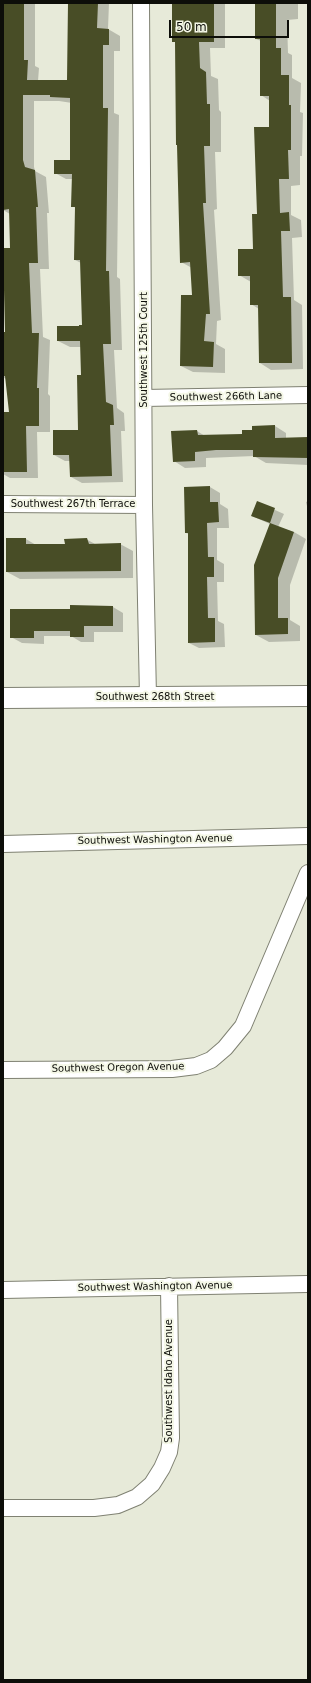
<!DOCTYPE html>
<style>
body{margin:0}
#map{position:relative;width:311px;height:1683px;overflow:hidden;background:#e7ead9;font-family:"DejaVu Sans",sans-serif}
canvas{display:block}
.frame{position:absolute;inset:0;border:4px solid #0d0e09;pointer-events:none}
.scale{position:absolute;left:169px;top:20px;width:120px;height:18px;box-sizing:border-box;border:2px solid #0d0e09;border-top:0;padding-left:5px;font-size:12px;line-height:14px;white-space:nowrap;color:#0d0e09;-webkit-text-stroke:3px #f4f7e6;paint-order:stroke}
</style>
<div id="map">
<canvas width="311" height="1683"></canvas>
<div class="frame"></div>
<div class="scale">50 m</div>
</div>
<script>
const c = document.querySelector('canvas').getContext('2d');
c.lineJoin = 'round';
function fillPath(path, color) { c.fillStyle = color; c.fill(path, 'evenodd'); }
const poly = rows => new Path2D(rows.map(r => 'M' + r).join(''));
function stroke(path, color, width, dash) { c.strokeStyle = color; c.lineWidth = width; c.lineCap = dash ? 'butt' : 'round'; c.setLineDash(dash || []); c.stroke(path); }
function drawText(font, color, halo, rows, align = 'center') {
  c.font = font + ' "DejaVu Sans",sans-serif'; c.lineWidth = 4; c.setLineDash([]); c.textBaseline = 'middle'; c.strokeStyle = halo; c.fillStyle = color; for (const [text, x, y, turn = 0] of rows) {
    c.save(); c.translate(x, y); c.rotate((+turn || 0) * Math.PI / 180); c.textAlign = isNaN(turn) ? turn : align; if (halo) c.strokeText(text, 0, 0); c.fillText(text, 0, 0); c.restore();
  }
}
fillPath(poly([
 [3,3,35,3,35,66,39,68,38,81,68,81,69,3,109,3,108,29,120,36,120,51,114,51,114,113,119,115,117,277,120,279,122,350,114,350,117,408,124,413,125,431,121,431,123,482,82,483,71,477,70,461,65,461,54,455,79,431,82,376,81,347,70,347,58,341,84,326,81,263,75,260,76,208,72,206,73,179,66,179,55,173,72,161,72,103,59,101,34,101,34,167,35,171,46,177,49,213,47,213,49,269,40,269,43,337,50,340,48,394,50,396,50,432,37,432,38,478,10,478,3,474,3,413,10,413,6,379,3,377,3,333,6,333,3,249,12,249,10,214,3,210],
 [173,3,225,3,225,48,210,48,211,76,218,79,219,110,221,112,221,152,215,152,217,209,214,210,221,320,217,321,216,344,225,349,225,373,193,372,181,366,193,296,192,268,181,262,179,146,177,145,176,42],
 [256,3,298,3,298,19,287,20,288,53,292,55,292,78,301,83,300,112,303,113,302,156,300,156,300,185,291,186,291,215,301,220,302,237,292,238,294,300,302,305,303,369,271,370,260,363,259,309,251,304,251,282,239,275,254,250,270,128,270,101,261,95,261,41,256,39],
 [275,426,286,433,286,439,308,438,308,465,266,463,254,456,206,458,206,467,185,468,174,461,197,431,205,436,243,435,253,431],
 [210,487,220,493,220,504,228,509,229,528,217,528,217,560,224,564,224,582,217,582,218,621,224,624,225,647,199,648,189,643,189,534,186,533],
 [308,501,308,510,306,502],
 [257,502,284,514,278,527,294,532,306,539,290,585,290,620,300,626,300,641,269,642,256,635,270,524,252,516],
 [26,539,36,545,66,545,86,539,95,544,120,544,133,551,133,578,20,579,7,572],
 [113,607,123,613,123,632,94,632,94,642,81,642,71,636,44,636,44,644,22,643,11,637]
]), '#0003');
fillPath(poly([
 [3,3,24,3,24,60,28,60,27,80,67,80,68,3,98,3,97,28,109,29,109,45,103,45,103,108,108,108,106,271,109,271,111,344,103,344,106,402,113,405,114,425,110,425,112,476,70,477,69,455,53,455,53,430,78,430,77,375,81,375,80,341,57,341,57,326,79,326,79,325,82,325,80,260,74,260,75,207,71,207,72,174,54,174,54,160,70,160,70,98,50,97,50,95,23,95,23,160,25,167,35,170,38,207,36,207,38,263,29,263,32,333,39,333,37,388,39,388,39,426,26,426,27,472,3,472,3,412,9,412,5,376,3,376,3,332,5,332,3,248,10,248,9,209,3,210],
 [172,3,214,3,214,42,199,42,200,68,206,72,207,104,210,104,210,146,204,146,206,203,203,203,210,314,206,314,204,341,214,342,213,367,180,366,181,295,192,295,190,262,180,263,177,145,176,145,175,42,172,42],
 [255,3,276,3,276,48,281,48,281,75,289,75,289,105,291,105,291,150,288,150,289,179,279,179,280,213,289,212,290,231,281,231,283,297,291,297,292,363,259,363,258,305,250,305,250,276,238,276,238,249,253,249,252,214,257,214,254,127,269,127,269,96,260,96,260,39,255,39],
 [275,425,275,438,308,437,308,458,253,457,253,450,216,450,195,452,195,461,173,462,171,431,197,430,198,435,242,434,242,430,252,430,252,426],
 [210,486,210,502,218,502,219,522,207,523,208,557,214,557,214,577,207,577,208,618,215,618,215,642,188,643,188,533,185,533,184,487],
 [257,501,275,508,270,523,251,516],
 [270,523,294,532,278,578,278,618,288,618,288,634,255,635,254,565],
 [6,538,26,538,26,544,65,544,64,539,87,538,89,544,121,543,121,571,6,572],
 [70,605,113,606,113,626,84,626,84,637,70,637,70,631,34,631,34,638,10,638,10,609,70,609]
]), '#484d26');
const minor = poly([
 [141,3,144,505,148,697],
 [144,398,308,395],
 [3,504,144,505],
 [3,844,308,836],
 [3,1070,172,1069,196,1066,211,1060,225,1048,243,1026,308,873],
 [3,1290,308,1284],
 [3,1508,94,1508,118,1505,137,1497,152,1484,162,1468,169,1452,171,1438,169,1286]
]);
const major = poly([
 [3,698,308,696]
]);
stroke(minor, '#7f8172', 18);
stroke(major, '#7f8172', 22);
stroke(minor, '#fff', 16);
stroke(major, '#fff', 20);
drawText('10px', '#0d0e09', '#f4f7e6', [
 ["Southwest 125th Court",144,350,-90],
 ["Southwest 266th Lane",226,397,-1],
 ["Southwest 267th Terrace",73,504],
 ["Southwest 268th Street",155,697],
 ["Southwest Washington Avenue",155,840,-1],
 ["Southwest Oregon Avenue",118,1068,-1],
 ["Southwest Washington Avenue",155,1287,-1],
 ["Southwest Idaho Avenue",169,1381,-90]
]);
</script>
